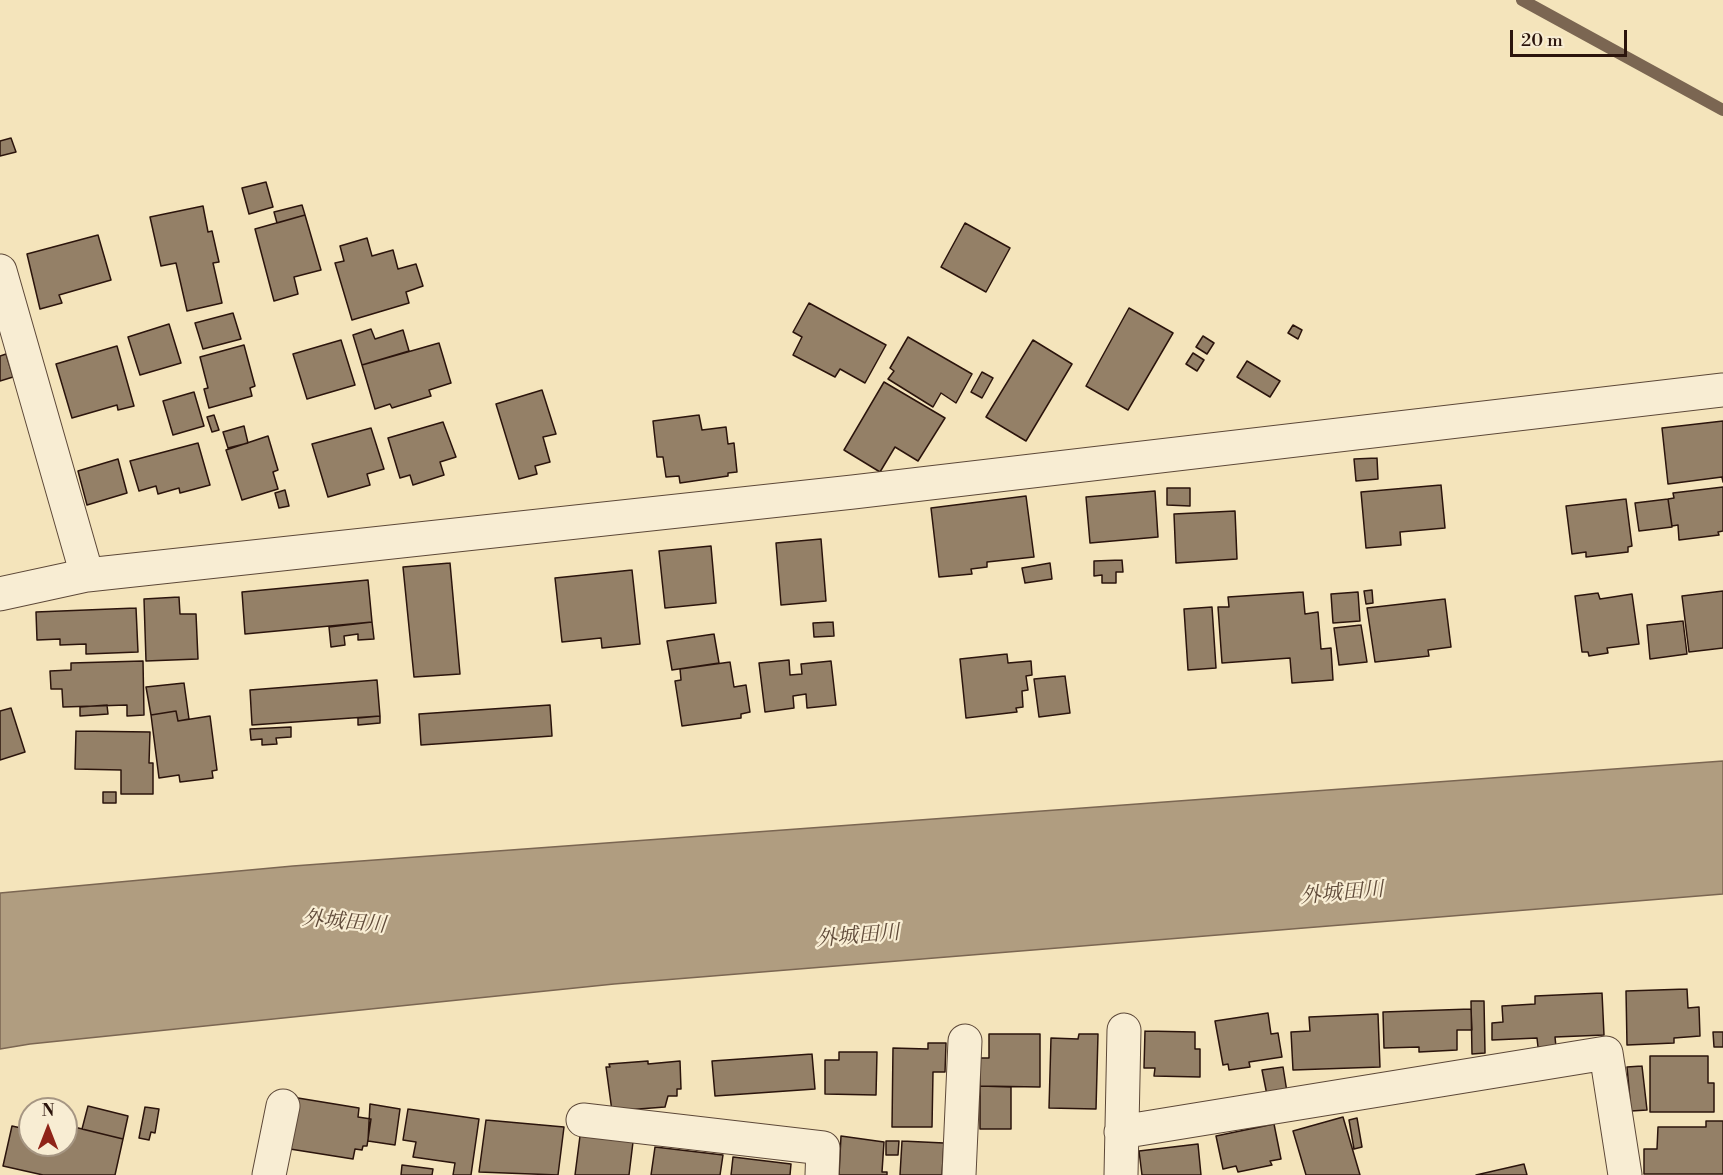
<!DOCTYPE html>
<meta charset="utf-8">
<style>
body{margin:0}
#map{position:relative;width:1723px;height:1175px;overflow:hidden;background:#f4e4bb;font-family:"Libre Bodoni",serif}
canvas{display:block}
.north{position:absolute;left:18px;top:1097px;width:60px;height:60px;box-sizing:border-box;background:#f8edd3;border:2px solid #a69683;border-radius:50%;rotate:0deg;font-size:16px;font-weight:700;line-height:24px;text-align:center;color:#2b140c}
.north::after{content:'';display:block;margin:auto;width:21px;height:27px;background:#8f2418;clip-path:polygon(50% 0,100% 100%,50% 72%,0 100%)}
.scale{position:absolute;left:1510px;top:30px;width:117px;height:27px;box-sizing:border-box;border:3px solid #2b140c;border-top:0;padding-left:8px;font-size:18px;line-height:21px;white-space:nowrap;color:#2b140c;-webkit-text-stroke:4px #f8edd3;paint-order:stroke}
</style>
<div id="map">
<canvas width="1723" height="1175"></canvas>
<div class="north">N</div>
<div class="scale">20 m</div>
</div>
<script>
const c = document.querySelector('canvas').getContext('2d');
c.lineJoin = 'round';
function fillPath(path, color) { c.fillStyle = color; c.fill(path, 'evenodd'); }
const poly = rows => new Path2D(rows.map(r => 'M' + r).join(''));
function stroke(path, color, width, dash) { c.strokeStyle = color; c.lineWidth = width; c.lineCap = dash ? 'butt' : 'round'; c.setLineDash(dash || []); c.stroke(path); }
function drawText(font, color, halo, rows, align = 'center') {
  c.font = font + ' "Libre Bodoni","Noto Serif JP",serif'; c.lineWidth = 4.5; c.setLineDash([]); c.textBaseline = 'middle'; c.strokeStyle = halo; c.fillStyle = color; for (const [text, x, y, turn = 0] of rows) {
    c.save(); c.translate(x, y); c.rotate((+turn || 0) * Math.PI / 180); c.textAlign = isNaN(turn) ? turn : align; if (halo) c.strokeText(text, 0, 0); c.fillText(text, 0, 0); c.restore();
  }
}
const water = poly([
 [1723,761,1723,894,614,984,30,1044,0,1049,0,893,293,866,1723,761]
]);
fillPath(water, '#b09d80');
stroke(water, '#7b6652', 1.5);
stroke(poly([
 [1522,0,1723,110]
]), '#7b6652', 12);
const building = poly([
 [11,138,16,152,0,156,0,141,11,138],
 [266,182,273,207,249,214,242,188,266,182],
 [302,205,305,215,277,223,274,212,302,205],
 [203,206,208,232,212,231,219,262,213,263,222,303,187,311,176,263,161,266,150,217,203,206],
 [305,215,321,270,294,277,298,294,274,301,255,229,305,215],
 [965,223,1010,248,986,292,941,267,965,223],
 [98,235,111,280,59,295,62,303,40,309,27,254,98,235],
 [367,238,372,256,393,250,398,269,416,264,423,286,406,292,409,303,352,320,335,263,344,261,340,246,367,238],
 [809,303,886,345,865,383,840,369,835,377,793,355,802,337,793,332,809,303],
 [1129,308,1173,333,1128,410,1086,386,1129,308],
 [233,313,241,339,203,349,195,323,233,313],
 [169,324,181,363,140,375,128,337,169,324],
 [1293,325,1302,330,1298,339,1288,333,1293,325],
 [371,329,375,339,403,330,409,351,362,365,353,335,371,329],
 [1203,336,1214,343,1207,354,1196,347,1203,336],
 [908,337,972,374,956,403,941,393,933,407,888,379,894,371,890,368,908,337],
 [341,340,355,385,307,399,293,354,341,340],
 [1033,340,1072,364,1026,441,986,417,1033,340],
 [439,343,451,383,429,390,431,396,392,408,390,404,375,409,362,365,439,343],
 [244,345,255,386,250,388,252,396,209,408,204,389,208,388,200,357,244,345],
 [117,346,134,406,118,410,117,405,72,418,56,364,117,346],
 [1193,353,1204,360,1197,371,1186,364,1193,353],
 [6,354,13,377,0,381,0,356,6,354],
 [1247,361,1280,381,1270,397,1237,377,1247,361],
 [982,372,993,378,982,398,971,392,982,372],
 [884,382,945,418,918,461,895,447,880,472,844,450,884,382],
 [542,390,556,434,543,437,550,462,535,466,537,474,519,479,496,404,542,390],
 [194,392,204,426,173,435,163,401,194,392],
 [214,415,219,430,212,432,207,417,214,415],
 [699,415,702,430,726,427,728,444,734,443,737,472,728,473,728,476,680,483,679,476,666,477,663,457,657,457,653,421,699,415],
 [1723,421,1723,482,1722,477,1668,484,1662,428,1723,421],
 [443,422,456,457,440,462,444,475,413,485,410,475,400,478,388,438,443,422],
 [244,426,248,443,228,448,223,432,244,426],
 [371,428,384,469,367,474,370,485,328,497,312,444,371,428],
 [268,436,278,470,273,472,278,489,242,500,226,450,268,436],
 [198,443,210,485,180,493,179,488,158,494,156,486,139,491,130,461,198,443],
 [1377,458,1378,479,1356,481,1354,459,1377,458],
 [118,459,127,493,87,505,78,471,118,459],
 [1441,485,1445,528,1400,532,1401,545,1366,548,1361,492,1441,485],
 [1723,487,1723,531,1718,532,1719,535,1679,540,1678,525,1672,526,1668,499,1674,498,1673,493,1723,487],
 [1167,488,1190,488,1190,506,1167,505,1167,488],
 [285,490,289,506,279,508,275,493,285,490],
 [1155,491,1158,537,1090,543,1086,497,1155,491],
 [1026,496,1034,557,987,562,987,567,971,569,972,574,939,577,931,508,1026,496],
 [1626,499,1632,546,1628,547,1628,552,1586,557,1586,552,1572,554,1566,506,1626,499],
 [1668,499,1672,527,1639,531,1635,503,1668,499],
 [1235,511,1237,559,1176,563,1174,514,1235,511],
 [821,539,826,601,781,605,776,543,821,539],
 [711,546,716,603,665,608,659,551,711,546],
 [1122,560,1123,572,1116,572,1116,583,1102,583,1102,575,1094,576,1094,561,1122,560],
 [450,563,460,674,414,677,403,567,450,563],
 [1050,563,1052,579,1025,583,1022,568,1050,563],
 [632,570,640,644,602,648,601,638,562,642,555,578,632,570],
 [368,580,372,622,245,634,242,592,368,580],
 [1372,590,1373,603,1366,604,1364,591,1372,590],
 [1723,591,1723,648,1689,652,1682,596,1723,591],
 [1303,592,1305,614,1318,612,1321,649,1331,648,1333,680,1292,683,1290,658,1222,663,1218,607,1229,607,1228,597,1303,592],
 [1358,592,1360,621,1333,623,1331,594,1358,592],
 [1598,593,1600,599,1632,594,1639,644,1607,648,1608,653,1589,656,1588,652,1582,652,1575,596,1598,593],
 [179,597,180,614,196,614,198,659,146,661,144,599,179,597],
 [1445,599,1451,647,1428,650,1429,656,1375,662,1367,608,1445,599],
 [1212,607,1216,668,1188,670,1184,609,1212,607],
 [136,608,138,652,86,654,86,644,60,645,60,639,37,640,36,612,136,608],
 [1683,621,1687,654,1650,659,1647,625,1683,621],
 [372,622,374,639,358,640,358,634,344,636,345,645,331,647,329,627,372,622],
 [833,622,834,636,814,637,813,623,833,622],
 [1361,625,1367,662,1339,665,1334,628,1361,625],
 [714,634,719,663,672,670,667,641,714,634],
 [1007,654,1008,663,1031,661,1032,675,1026,676,1028,690,1022,691,1023,707,1016,708,1017,712,966,718,960,659,1007,654],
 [789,660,790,675,802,674,801,664,831,661,836,705,807,708,806,694,793,696,794,708,765,712,759,663,789,660],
 [143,661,144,715,127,716,127,705,63,707,62,689,51,689,50,671,71,670,71,663,143,661],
 [730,662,734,687,746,685,750,712,741,714,741,718,682,726,675,681,681,680,680,669,730,662],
 [1065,676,1070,713,1039,717,1034,679,1065,676],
 [377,680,380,716,252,725,250,690,377,680],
 [184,683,189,719,178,721,176,711,151,715,146,687,184,683],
 [107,705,108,714,80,716,80,707,107,705],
 [550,705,552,736,421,745,419,714,550,705],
 [11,708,25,752,0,760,0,711,11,708],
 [176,711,178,721,210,716,217,770,212,771,213,778,180,782,179,775,159,778,151,715,176,711],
 [380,716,380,723,358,725,358,718,380,716],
 [291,727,291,737,276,738,277,744,262,745,262,739,251,740,250,729,291,727],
 [76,731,150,732,149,763,153,763,153,794,121,794,121,770,75,769,76,731],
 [103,792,116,792,116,803,103,803,103,792],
 [1687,989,1688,1008,1699,1007,1700,1036,1674,1038,1674,1043,1627,1045,1626,991,1687,989],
 [1602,993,1604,1035,1555,1037,1556,1047,1538,1047,1537,1038,1492,1040,1492,1023,1503,1022,1502,1006,1535,1004,1535,996,1602,993],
 [1471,1001,1484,1001,1485,1053,1472,1054,1471,1001],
 [1471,1009,1472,1030,1457,1030,1457,1050,1419,1052,1419,1047,1384,1048,1383,1012,1471,1009],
 [1268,1013,1271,1034,1278,1033,1282,1057,1249,1062,1250,1067,1229,1070,1228,1064,1223,1065,1215,1021,1268,1013],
 [1378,1014,1380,1067,1293,1070,1291,1032,1310,1031,1309,1017,1378,1014],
 [1145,1031,1195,1032,1195,1049,1200,1049,1200,1077,1154,1076,1155,1068,1144,1068,1145,1031],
 [1713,1032,1723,1032,1723,1047,1714,1047,1713,1032],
 [989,1034,1040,1034,1040,1087,980,1086,980,1058,989,1058,989,1034],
 [1079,1034,1098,1034,1096,1109,1049,1108,1051,1038,1078,1039,1079,1034],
 [928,1043,946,1043,945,1072,933,1072,932,1127,892,1127,893,1048,928,1049,928,1043],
 [839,1052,877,1052,876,1095,825,1094,825,1060,839,1060,839,1052],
 [812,1054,815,1089,715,1096,712,1061,812,1054],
 [1650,1056,1708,1056,1708,1083,1714,1083,1714,1112,1650,1112,1650,1056],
 [648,1061,648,1064,680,1061,681,1089,677,1089,677,1096,668,1096,665,1107,612,1111,606,1067,610,1067,609,1064,648,1061],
 [1642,1066,1647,1110,1631,1111,1627,1067,1642,1066],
 [1283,1067,1287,1092,1267,1095,1262,1070,1283,1067],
 [980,1086,1011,1087,1011,1129,980,1129,980,1086],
 [298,1098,359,1108,358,1117,371,1119,367,1146,363,1146,362,1150,355,1149,353,1159,290,1149,298,1098],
 [370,1104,400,1109,395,1145,368,1141,370,1104],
 [88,1106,128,1116,123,1139,82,1129,88,1106],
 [145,1107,159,1109,155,1133,151,1132,149,1140,139,1138,145,1107],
 [408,1109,479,1119,471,1175,453,1175,455,1163,413,1157,416,1142,403,1140,408,1109],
 [1343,1117,1360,1175,1306,1175,1293,1131,1343,1117],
 [1357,1118,1362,1147,1354,1149,1349,1120,1357,1118],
 [486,1120,564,1127,558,1175,479,1172,486,1120],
 [1706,1121,1723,1121,1723,1174,1644,1174,1644,1149,1657,1149,1658,1127,1706,1127,1706,1121],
 [1274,1124,1281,1159,1270,1161,1272,1165,1238,1172,1236,1166,1223,1169,1216,1136,1274,1124],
 [66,1125,123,1139,115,1175,43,1175,3,1166,12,1126,30,1130,30,1145,66,1145,66,1125],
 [580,1136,633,1142,629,1175,575,1175,580,1136],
 [841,1136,884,1142,882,1172,887,1172,887,1175,839,1175,841,1136],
 [886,1141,899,1141,898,1155,886,1155,886,1141],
 [902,1141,944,1143,942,1175,900,1175,902,1141],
 [1198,1144,1201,1175,1142,1175,1139,1151,1198,1144],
 [655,1147,723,1155,720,1175,651,1175,655,1147],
 [733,1157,791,1164,790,1175,731,1175,733,1157],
 [1524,1164,1527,1175,1476,1175,1524,1164],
 [402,1165,433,1169,432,1175,401,1175,402,1165]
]);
fillPath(building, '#948067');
stroke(building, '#2b140c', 1.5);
const street = poly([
 [0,271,87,575],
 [0,594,87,575,853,492,1723,390],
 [583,1120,823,1148,822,1175],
 [1121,1132,1606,1053,1625,1175],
 [269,1175,283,1106],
 [959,1175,965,1041],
 [1121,1175,1124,1030]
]);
stroke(street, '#5d4838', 35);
stroke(street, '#f8edd3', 33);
drawText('italic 21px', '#604b3a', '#f8edd3', [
 ["外城田川",1342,894,-5],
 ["外城田川",344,923,5],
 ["外城田川",858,937,-5]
]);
</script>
